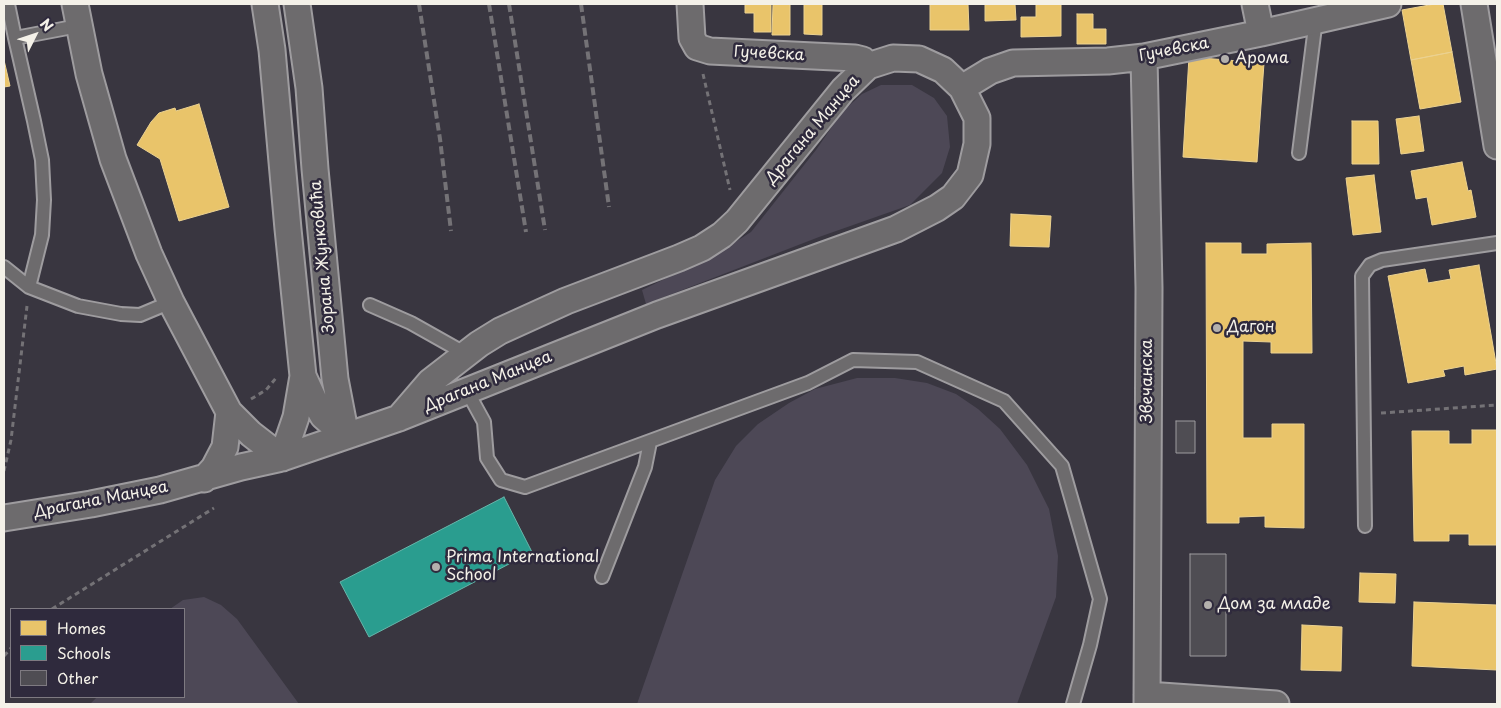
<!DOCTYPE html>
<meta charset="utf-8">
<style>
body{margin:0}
#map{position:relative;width:1501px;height:708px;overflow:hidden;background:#393640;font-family:"Playpen Sans",sans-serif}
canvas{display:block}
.frame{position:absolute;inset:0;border:5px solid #f4f1e8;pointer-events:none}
.legend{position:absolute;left:10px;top:608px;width:175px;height:90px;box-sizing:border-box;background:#2f2a3d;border:1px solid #7e7a81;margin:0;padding:6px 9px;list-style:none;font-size:15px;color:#f4f1e8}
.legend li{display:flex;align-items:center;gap:10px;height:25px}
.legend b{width:25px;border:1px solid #7e7a81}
.north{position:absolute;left:10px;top:10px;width:50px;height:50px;-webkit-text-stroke:4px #2f2a3d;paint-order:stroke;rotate:49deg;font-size:14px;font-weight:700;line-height:20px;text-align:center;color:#f4f1e8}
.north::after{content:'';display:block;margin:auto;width:18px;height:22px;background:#f4f1e8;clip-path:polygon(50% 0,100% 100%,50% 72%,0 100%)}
</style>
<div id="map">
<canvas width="1501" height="708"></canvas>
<div class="frame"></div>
<ul class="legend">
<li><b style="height:14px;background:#e9c46a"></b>Homes</li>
<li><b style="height:14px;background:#2a9d8f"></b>Schools</li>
<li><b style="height:14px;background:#4f4d53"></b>Other</li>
</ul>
<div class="north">N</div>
</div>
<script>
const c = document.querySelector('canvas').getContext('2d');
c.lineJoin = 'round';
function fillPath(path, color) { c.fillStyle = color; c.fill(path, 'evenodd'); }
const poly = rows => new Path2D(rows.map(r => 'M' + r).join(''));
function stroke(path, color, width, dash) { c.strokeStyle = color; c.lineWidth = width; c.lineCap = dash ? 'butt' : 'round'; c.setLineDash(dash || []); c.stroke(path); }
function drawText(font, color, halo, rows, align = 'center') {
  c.font = font + ' "Playpen Sans",sans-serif'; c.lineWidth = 5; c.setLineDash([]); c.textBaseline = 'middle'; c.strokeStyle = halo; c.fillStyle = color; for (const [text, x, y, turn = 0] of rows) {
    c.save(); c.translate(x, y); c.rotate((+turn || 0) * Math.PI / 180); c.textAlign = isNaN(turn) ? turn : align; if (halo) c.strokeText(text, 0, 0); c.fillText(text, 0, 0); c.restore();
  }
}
fillPath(poly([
 [881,85,912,85,934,98,947,116,950,147,942,173,910,205,819,237,646,304,642,290,718,253,751,232,816,150,842,112,862,94],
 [857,378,895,378,927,383,956,394,978,409,1000,429,1027,465,1049,509,1058,556,1056,597,1017,704,637,704,715,480,736,446,758,424,789,403,815,389],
 [204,597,221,605,237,619,299,704,90,704,97,697,184,697,184,609,170,609,183,600]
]), '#4d4856');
const homes = poly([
 [745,4,771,4,771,32,754,32,754,13,745,13,745,4],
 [773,4,790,4,790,35,772,35,773,4],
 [804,4,822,4,822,35,804,34,804,4],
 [930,4,968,4,969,30,930,30,930,4],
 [985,4,1015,4,1016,20,985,21,985,4],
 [1036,4,1061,4,1061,36,1021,37,1021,17,1036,17,1036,4],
 [1435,4,1443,4,1452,52,1411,60,1402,10,1435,4],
 [1077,14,1093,14,1093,29,1106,29,1106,44,1077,44,1077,14],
 [1452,52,1461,102,1420,109,1411,60,1452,52],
 [1189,57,1264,63,1257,162,1183,157,1189,57],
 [4,60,10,86,4,87,4,60],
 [199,104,229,207,179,221,160,159,137,145,151,122,159,113,175,108,176,111,199,104],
 [1419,116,1424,151,1401,154,1396,119,1419,116],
 [1352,121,1378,121,1379,164,1352,164,1352,121],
 [1462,162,1468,191,1471,190,1476,217,1432,225,1427,197,1416,199,1411,171,1462,162],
 [1374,175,1381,232,1353,235,1346,178,1374,175],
 [1011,214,1051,216,1049,247,1010,246,1011,214],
 [1206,243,1241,243,1241,254,1267,254,1267,244,1311,243,1312,353,1271,353,1271,342,1243,341,1243,438,1272,438,1272,424,1304,424,1304,528,1265,527,1265,516,1239,517,1239,523,1207,523,1206,243],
 [1479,265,1497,369,1465,375,1464,366,1443,370,1445,376,1408,383,1388,276,1425,269,1428,283,1451,279,1449,270,1479,265],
 [1472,430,1497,430,1497,545,1469,545,1469,534,1449,534,1449,541,1414,541,1412,431,1449,431,1449,444,1472,444,1472,430],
 [1360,573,1396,574,1395,603,1359,602,1360,573],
 [1414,602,1497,605,1497,670,1412,666,1414,602],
 [1302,625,1342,627,1341,671,1301,670,1302,625]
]);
fillPath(homes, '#e9c46a');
stroke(homes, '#ecd290', 1);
const schools = poly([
 [504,497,532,552,369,637,340,582,504,497]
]);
fillPath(schools, '#2a9d8f');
stroke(schools, '#67b6aa', 1);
const building = poly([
 [1176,421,1195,421,1195,453,1176,453,1176,421],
 [1190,554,1226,554,1226,656,1190,656,1190,554]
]);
fillPath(building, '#4f4d53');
stroke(building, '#9e9c9f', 1);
const service = poly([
 [8,4,15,38,78,26],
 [15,38,34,121,42,160,44,200,42,235,29,287],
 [1299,153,1316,19],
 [4,267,29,287,78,306,121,314,140,315,171,302],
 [370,305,411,323,459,350,468,352],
 [467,391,484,422,487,458,501,480,525,487,808,383,853,360,917,362,1004,401,1062,466,1100,599,1090,645,1073,704],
 [1365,526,1362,276,1370,265,1382,260,1497,243],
 [602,577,645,467,650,442]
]);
const minor = poly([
 [75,4,89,74,113,159,149,254,171,302,229,412,251,434,282,458],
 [265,4,272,50,288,229,303,376,296,417,282,458],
 [297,4,309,88,315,169,335,379,346,436],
 [690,4,692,38,697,47,710,51,855,58,863,60,868,66],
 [1255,4,1261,33],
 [1474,4,1497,146],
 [1144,57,1149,288,1147,704],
 [962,88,990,71,1013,63,1108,61,1144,57,1261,33,1388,4],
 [303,376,314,400,323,416,346,436],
 [204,479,214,468,225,447,229,412],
 [4,518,91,504,160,490,241,467,282,458,399,418,657,315,896,229,937,208,953,197,970,175,977,144,977,118,962,88,943,70,919,59,893,58,868,66,843,90,737,221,722,235,702,248,679,258,566,301,500,331,479,344,430,382,399,418],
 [1147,695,1276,704]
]);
stroke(service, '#9e9c9f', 16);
stroke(minor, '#9e9c9f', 29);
stroke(poly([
 [703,74,730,190],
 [251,399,266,390,276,378],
 [1381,413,1497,405],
 [4,471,11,440,27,306],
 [52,609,214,508],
 [4,656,11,648]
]), '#747276', 3, [5, 4]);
stroke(service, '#6d6b6d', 12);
stroke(minor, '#6d6b6d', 25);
stroke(poly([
 [419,4,440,139,451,231],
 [489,4,526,232],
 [509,4,545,230],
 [581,4,609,207]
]), '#747276', 4, [8, 4]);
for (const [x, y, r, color] of [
 [1225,59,5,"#b3b0ad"],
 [1217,328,5,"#b3b0ad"],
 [436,567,5,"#b3b0ad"],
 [1208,605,5,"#b3b0ad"]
]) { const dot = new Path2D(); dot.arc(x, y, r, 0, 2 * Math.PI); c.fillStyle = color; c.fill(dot); stroke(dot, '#2f2a3d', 2); }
drawText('16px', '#f4f1e8', '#2f2a3d', [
 ["Гучевска",1174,50,-11],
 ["Гучевска",769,54,3],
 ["Драгана Манцеа",813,130,-50],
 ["Зорана Жунковића",323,257,-95],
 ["Звечанска",1148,381,-90],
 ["Драгана Манцеа",488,382,-22],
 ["Драгана Манцеа",101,500,-11]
]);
drawText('16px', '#f4f1e8', '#2f2a3d', [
 ["Арома",1235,59],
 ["Дагон",1227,328],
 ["Prima International",446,558],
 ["School",446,576],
 ["Дом за младе",1218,605]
], 'left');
</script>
